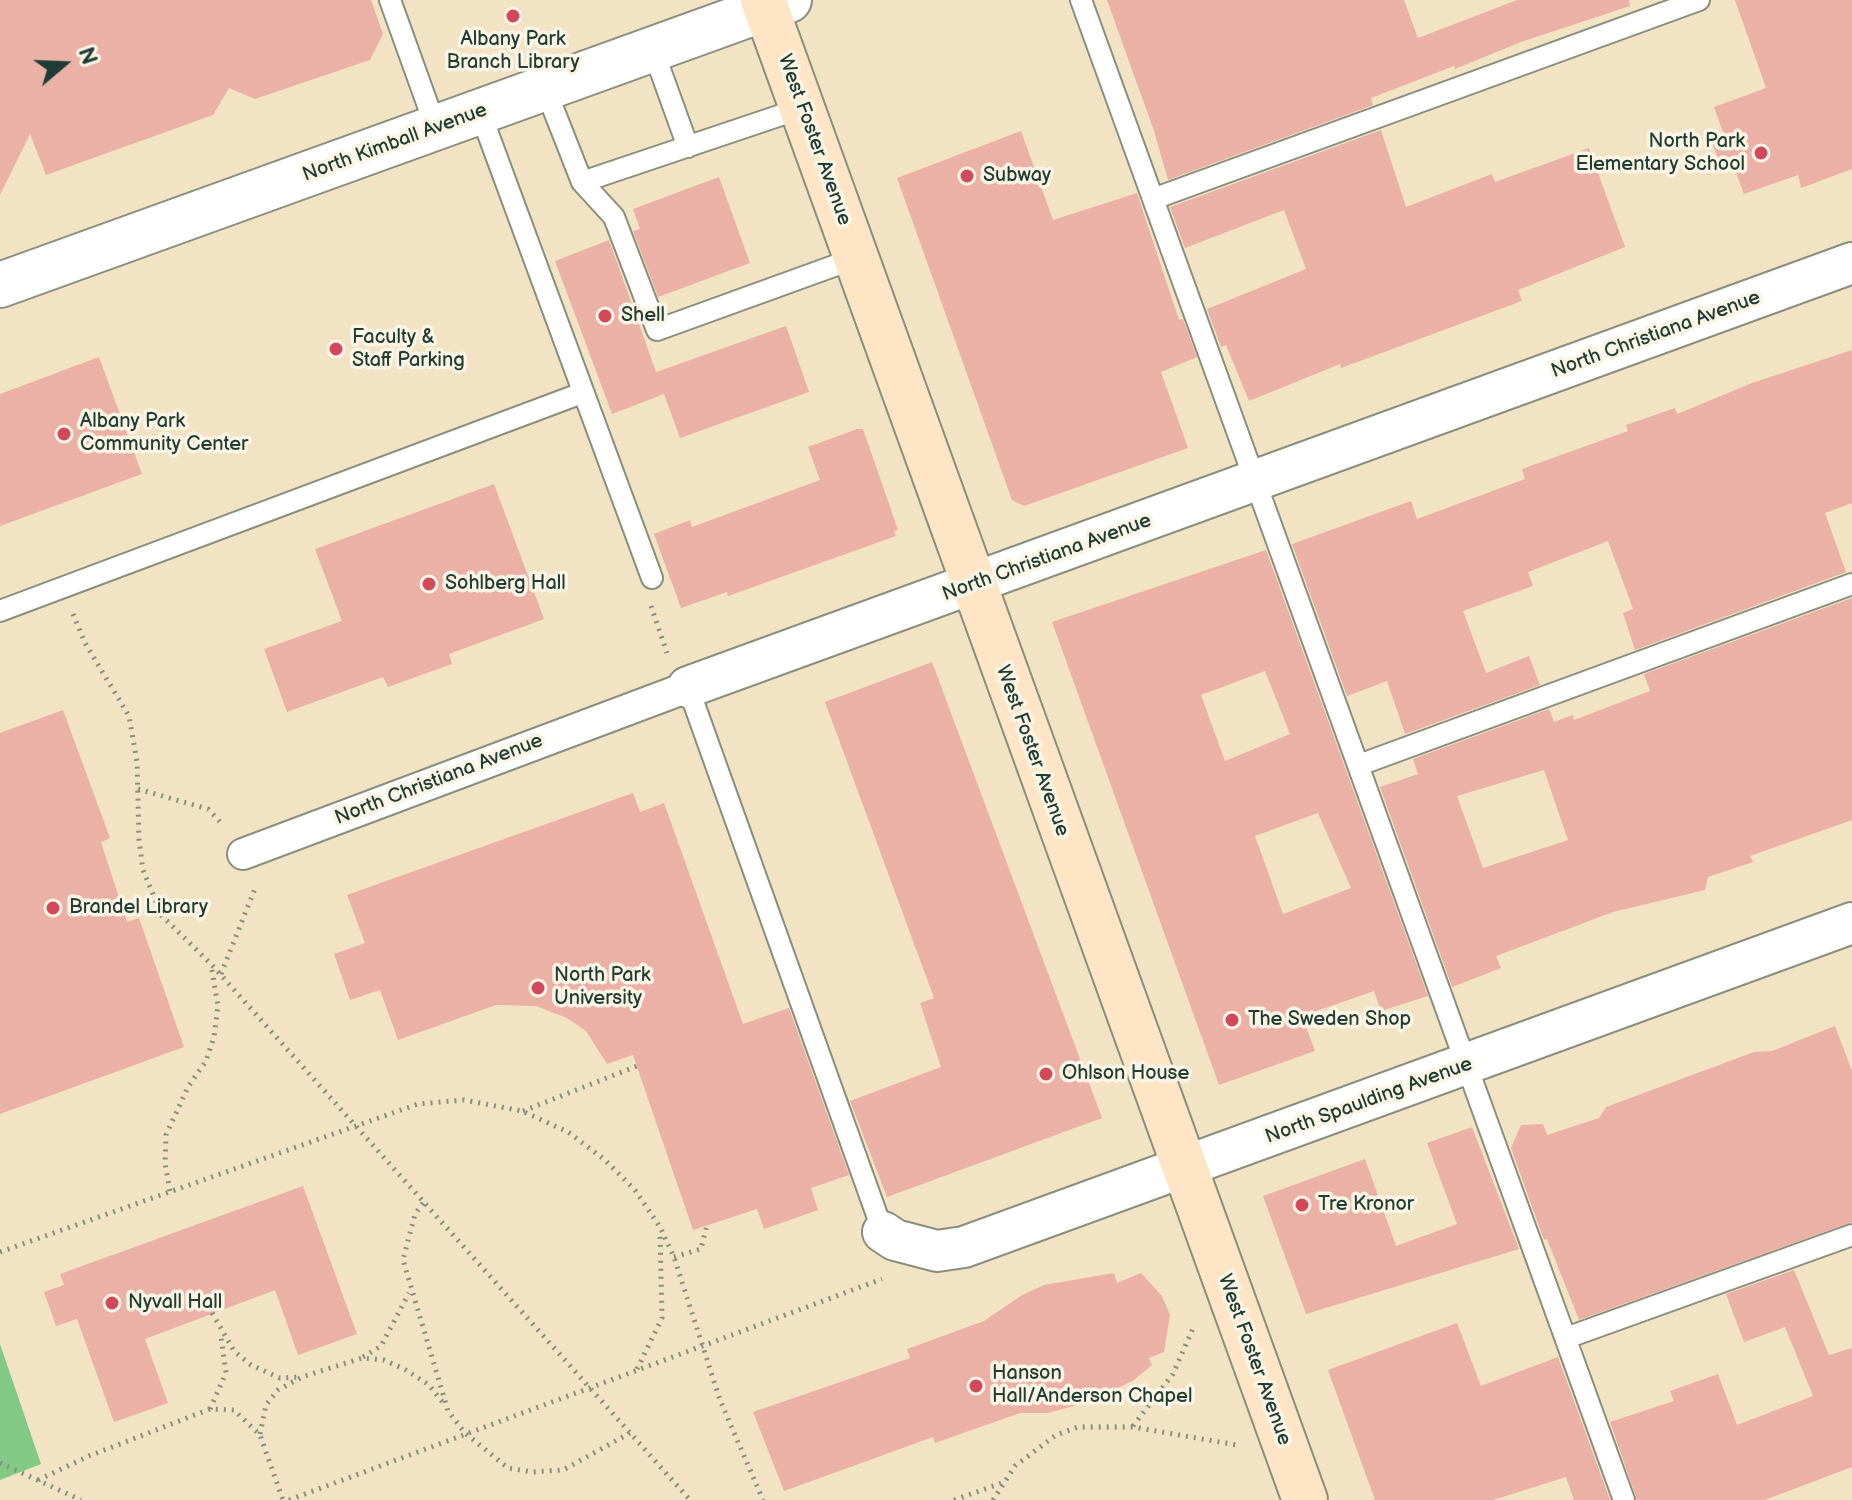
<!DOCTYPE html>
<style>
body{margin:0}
#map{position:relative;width:1852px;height:1500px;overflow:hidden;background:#f2e3c5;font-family:"Balsamiq Sans",sans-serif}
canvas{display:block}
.north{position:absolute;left:24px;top:24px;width:80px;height:80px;-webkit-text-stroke:6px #fcf5e5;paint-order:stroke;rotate:71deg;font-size:22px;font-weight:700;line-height:32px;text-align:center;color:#1f3d34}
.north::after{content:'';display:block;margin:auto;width:28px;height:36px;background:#1f3d34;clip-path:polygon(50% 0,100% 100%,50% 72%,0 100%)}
</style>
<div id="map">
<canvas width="1852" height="1500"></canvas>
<div class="north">N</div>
</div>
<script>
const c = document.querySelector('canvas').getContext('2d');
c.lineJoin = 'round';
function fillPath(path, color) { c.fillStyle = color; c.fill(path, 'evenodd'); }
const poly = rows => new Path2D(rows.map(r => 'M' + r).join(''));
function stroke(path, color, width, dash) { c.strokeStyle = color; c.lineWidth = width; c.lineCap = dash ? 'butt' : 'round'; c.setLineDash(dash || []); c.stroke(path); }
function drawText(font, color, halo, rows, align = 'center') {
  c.font = font + ' "Balsamiq Sans",sans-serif'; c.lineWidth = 7; c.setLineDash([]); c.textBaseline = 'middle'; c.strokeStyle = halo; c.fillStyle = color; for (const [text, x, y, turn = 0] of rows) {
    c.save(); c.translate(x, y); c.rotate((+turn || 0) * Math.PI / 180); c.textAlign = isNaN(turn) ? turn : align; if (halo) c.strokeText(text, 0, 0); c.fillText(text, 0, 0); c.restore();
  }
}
fillPath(poly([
 [0,1344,41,1464,0,1480]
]), '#81c984');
fillPath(poly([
 [0,0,371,0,383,34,370,60,255,99,229,88,213,115,46,175,30,134,0,195],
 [1107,0,1404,0,1418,38,1517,0,1629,0,1630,6,1521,42,1455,69,1454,66,1371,98,1373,105,1168,180,1154,131],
 [1735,0,1852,0,1852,169,1801,188,1798,175,1744,194,1734,167,1723,172,1711,140,1724,135,1714,107,1766,88],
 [1381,130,1406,207,1492,174,1495,182,1589,148,1625,247,1518,290,1522,301,1341,368,1340,364,1249,401,1226,345,1221,347,1207,309,1306,269,1284,210,1185,248,1170,207],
 [1021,131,1053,220,1137,193,1179,320,1183,319,1197,357,1161,372,1188,448,1024,506,1012,500,897,178],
 [719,177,750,263,658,297,633,231,640,229,633,209],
 [609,240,656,372,786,326,809,392,680,438,664,394,612,414,555,261],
 [1852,350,1852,503,1825,513,1846,572,1635,650,1623,613,1633,609,1608,541,1528,572,1533,586,1463,611,1486,673,1529,656,1540,685,1405,734,1387,681,1347,696,1292,544,1411,501,1417,519,1525,479,1522,469,1628,431,1626,425,1675,408,1677,414,1752,383],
 [99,357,142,474,0,526,0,394],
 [857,429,863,429,898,530,894,531,896,536,728,596,727,592,681,608,654,534,690,520,692,527,820,480,808,447],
 [494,484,544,619,449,654,452,664,388,687,383,677,287,712,264,649,342,621,315,549],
 [1266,550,1428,996,1381,1011,1374,991,1302,1016,1315,1051,1219,1085,1052,622],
 [1265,671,1290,734,1225,761,1201,695],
 [1318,813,1351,888,1283,914,1255,836],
 [1852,598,1852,820,1750,856,1753,862,1708,877,1705,890,1613,912,1496,956,1501,968,1452,987,1380,787,1418,774,1413,759,1549,709,1554,722,1573,715,1574,720,1650,691,1644,674],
 [1544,770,1568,840,1483,868,1457,796],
 [932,662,1102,1118,887,1197,850,1101,941,1067,920,1003,934,998,825,702],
 [63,710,110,838,101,842,127,922,139,918,184,1047,0,1114,0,733],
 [633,793,640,812,664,803,743,1024,789,1008,849,1175,811,1188,818,1210,764,1229,757,1209,693,1230,633,1055,607,1064,586,1031,567,1018,536,1006,496,1005,398,1040,380,990,350,1000,334,954,365,943,347,895],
 [1835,1026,1852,1071,1852,1222,1579,1320,1547,1239,1544,1240,1511,1148,1521,1125,1543,1124,1547,1135,1599,1118,1606,1107,1754,1052,1772,1051],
 [1472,1127,1519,1249,1306,1314,1263,1196,1365,1159,1396,1246,1457,1224,1427,1143],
 [303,1186,357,1334,298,1355,275,1290,145,1339,168,1403,114,1422,77,1319,56,1326,44,1292,64,1285,60,1274],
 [1794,1270,1829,1355,1852,1348,1852,1467,1765,1500,1637,1500,1610,1422,1674,1401,1670,1391,1718,1374,1737,1425,1813,1396,1785,1327,1744,1342,1726,1294],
 [1114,1273,1117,1283,1141,1273,1162,1296,1170,1315,1164,1352,1149,1358,1152,1365,1134,1380,1092,1401,1048,1413,1020,1413,935,1443,933,1437,784,1491,753,1412,910,1358,907,1349,984,1321,1022,1295,1044,1285],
 [1457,1323,1481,1386,1558,1357,1610,1500,1574,1500,1566,1477,1493,1500,1375,1500,1328,1370]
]), '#ebb1a6');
const service = poly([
 [390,0,436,128],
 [1081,0,1624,1500],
 [653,50,688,147],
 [545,88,582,182,802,108],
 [480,112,652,578],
 [582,182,614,217,657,330,856,258],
 [1153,199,1699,0],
 [0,611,582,393],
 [688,687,883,1232],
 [1359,765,1852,584],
 [1566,1338,1852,1235]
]);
const pedestrian = poly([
 [243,854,688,687]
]);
const minor = poly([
 [688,687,1852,263],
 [883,1232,895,1240,937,1251,964,1247,1852,923]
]);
const tertiary = poly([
 [0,285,789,0]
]);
const secondary = poly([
 [763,0,1305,1500]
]);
stroke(service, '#88907c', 24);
stroke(pedestrian, '#88907c', 34);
stroke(minor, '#88907c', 44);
stroke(tertiary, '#88907c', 48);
stroke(secondary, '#88907c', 48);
stroke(poly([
 [651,606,667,653],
 [73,614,85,643,129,716,137,762,139,840,143,870,162,916,211,964,690,1500],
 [138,789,208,809,223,825],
 [221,974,256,886],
 [523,1111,637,1066],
 [170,1191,165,1164,166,1135,188,1087,206,1061,214,1037,218,1006,211,965],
 [423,1203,415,1214,403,1260,448,1411,465,1433,508,1468,532,1472,563,1470,630,1433],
 [0,1252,418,1104,464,1100,522,1111,568,1132,605,1160,635,1190,660,1227,674,1257,720,1400,763,1500],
 [674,1257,701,1249,707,1225],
 [212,1313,234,1351,251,1365,280,1378,301,1377],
 [363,1357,381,1346,409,1293],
 [637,1369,662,1318,660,1233],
 [210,1409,226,1373,221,1337],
 [1133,1426,1173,1374,1194,1326],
 [260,1434,266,1405,278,1390,302,1377,362,1358,384,1360,406,1370,429,1385,444,1404],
 [0,1463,81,1500],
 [38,1480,89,1456,210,1409,234,1410,260,1435,283,1500],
 [289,1500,882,1279],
 [954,1500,1002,1483],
 [993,1500,1015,1466,1056,1435,1078,1427,1133,1427,1237,1445]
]), '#88907c', 5, [2, 6]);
stroke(service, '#fff', 20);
stroke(pedestrian, '#fff', 30);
stroke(minor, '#fff', 40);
stroke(tertiary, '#fff', 44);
stroke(secondary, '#fee5c5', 44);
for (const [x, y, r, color] of [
 [513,16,8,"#d1495b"],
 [1761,153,8,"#d1495b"],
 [967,176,8,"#d1495b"],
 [605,316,8,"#d1495b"],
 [336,349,8,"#d1495b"],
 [64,434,8,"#d1495b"],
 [429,584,8,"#d1495b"],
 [53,908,8,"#d1495b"],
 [538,988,8,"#d1495b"],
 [1232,1020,8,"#d1495b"],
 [1046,1074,8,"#d1495b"],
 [1302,1205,8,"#d1495b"],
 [112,1303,8,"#d1495b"],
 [976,1386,8,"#d1495b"]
]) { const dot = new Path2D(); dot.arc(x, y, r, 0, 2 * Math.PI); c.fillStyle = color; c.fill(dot); stroke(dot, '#fcf5e5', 3); }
drawText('20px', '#1f3d34', '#fcf5e5', [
 ["Albany Park",513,40,"center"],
 ["Branch Library",513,63,"center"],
 ["North Park",1745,142,"right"],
 ["Elementary School",1745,165,"right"],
 ["Subway",983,176],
 ["Shell",621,316],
 ["Faculty &",352,338],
 ["Staff Parking",352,361],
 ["Albany Park",80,422],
 ["Community Center",80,445],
 ["Sohlberg Hall",445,584],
 ["Brandel Library",69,908],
 ["North Park",554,976],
 ["University",554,999],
 ["The Sweden Shop",1248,1020],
 ["Ohlson House",1062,1074],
 ["Tre Kronor",1318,1205],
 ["Nyvall Hall",128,1303],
 ["Hanson",992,1374],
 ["Hall/Anderson Chapel",992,1397]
], 'left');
drawText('20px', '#1f3d34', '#fcf5e5', [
 ["West Foster Avenue",814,140,70],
 ["North Kimball Avenue",395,143,-20],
 ["North Christiana Avenue",1656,335,-20],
 ["North Christiana Avenue",1047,558,-20],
 ["West Foster Avenue",1032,751,70],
 ["North Christiana Avenue",439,780,-21],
 ["North Spaulding Avenue",1369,1101,-20],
 ["West Foster Avenue",1254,1360,70]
]);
</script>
